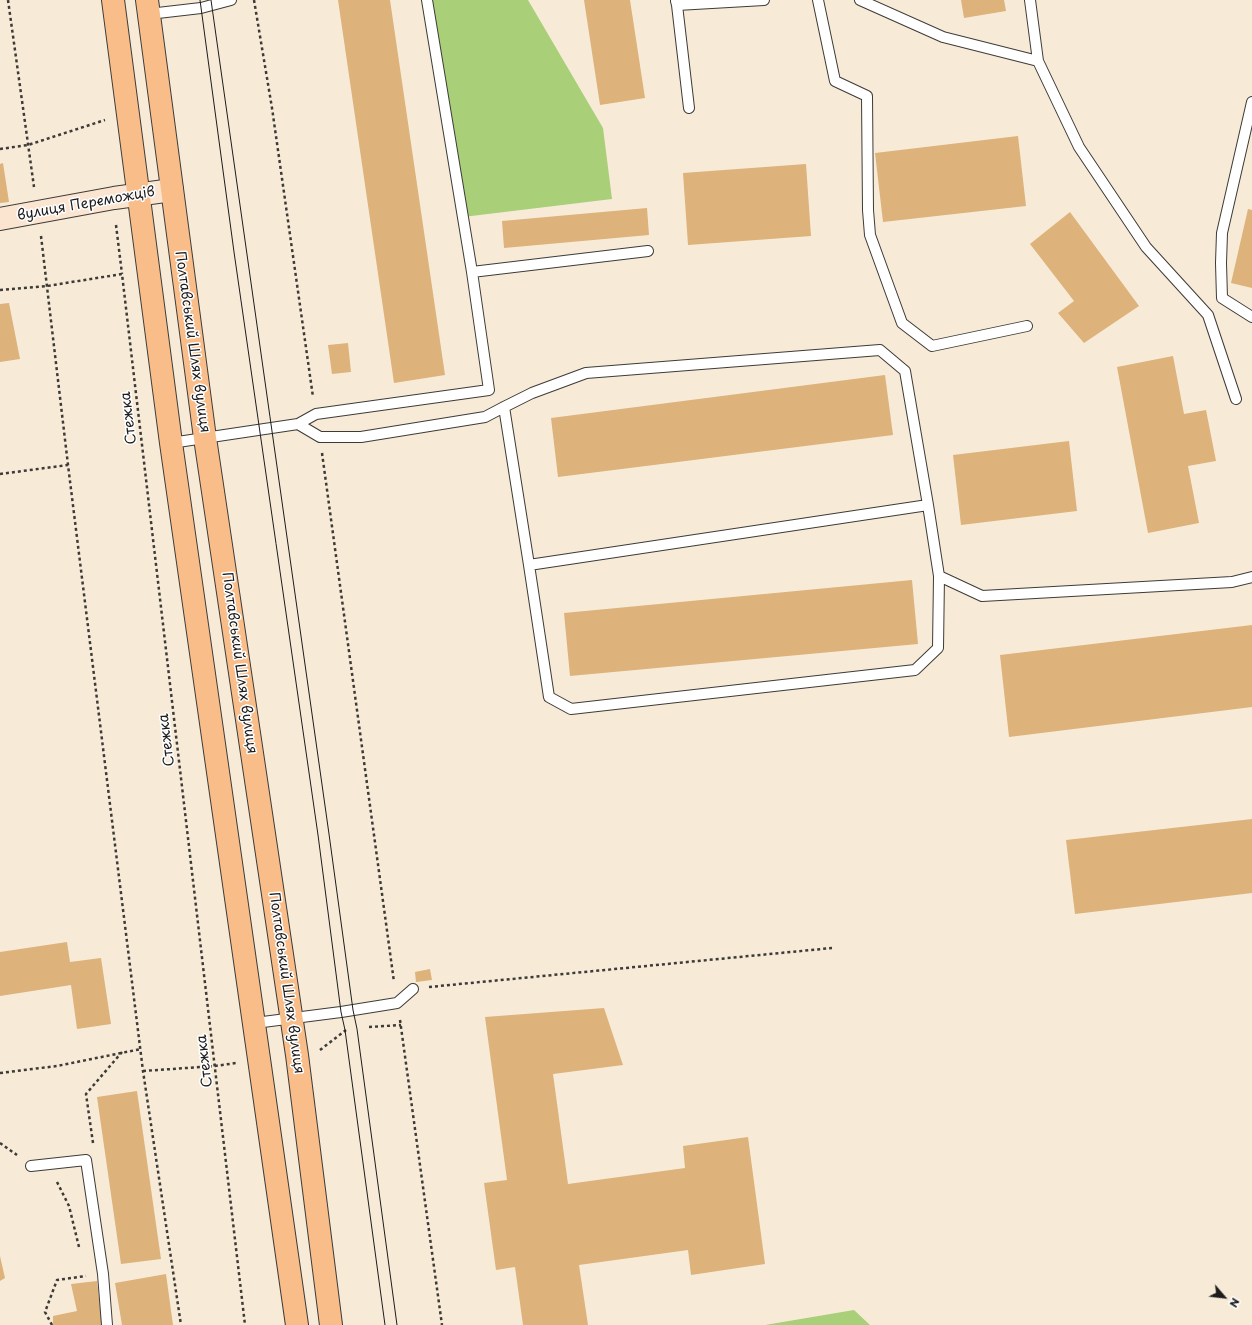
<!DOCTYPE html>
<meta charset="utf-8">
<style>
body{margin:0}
#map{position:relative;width:1252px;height:1325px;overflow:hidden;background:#f7ebd8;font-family:"Playpen Sans",sans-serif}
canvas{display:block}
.north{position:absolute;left:1204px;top:1277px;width:40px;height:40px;-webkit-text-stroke:3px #fff;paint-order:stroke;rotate:118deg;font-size:11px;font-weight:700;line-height:16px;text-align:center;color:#1c1c1c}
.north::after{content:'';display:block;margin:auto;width:14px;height:18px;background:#1c1c1c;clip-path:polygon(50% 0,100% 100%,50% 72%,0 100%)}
</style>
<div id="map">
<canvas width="1252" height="1325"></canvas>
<div class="north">N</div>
</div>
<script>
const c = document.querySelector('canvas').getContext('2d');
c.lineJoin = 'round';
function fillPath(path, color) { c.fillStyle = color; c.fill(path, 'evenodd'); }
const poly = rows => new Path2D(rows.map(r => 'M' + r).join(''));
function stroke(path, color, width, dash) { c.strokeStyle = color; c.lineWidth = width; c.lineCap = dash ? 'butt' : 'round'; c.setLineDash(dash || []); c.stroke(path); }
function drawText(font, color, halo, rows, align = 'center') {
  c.font = font + ' "Playpen Sans",sans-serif'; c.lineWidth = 3; c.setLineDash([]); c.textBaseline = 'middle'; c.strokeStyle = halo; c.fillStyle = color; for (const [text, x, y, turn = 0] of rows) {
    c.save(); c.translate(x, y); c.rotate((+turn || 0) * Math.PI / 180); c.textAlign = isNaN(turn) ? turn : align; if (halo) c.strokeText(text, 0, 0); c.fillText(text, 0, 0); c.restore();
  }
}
fillPath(poly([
 [427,0,528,0,603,128,612,199,463,217],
 [854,1310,870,1325,765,1325]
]), '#a9cf79');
fillPath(poly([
 [338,0,390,0,445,375,394,383],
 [584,0,630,0,645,98,600,105],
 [961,0,1004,0,1006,11,964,18],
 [1018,136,1026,206,883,222,875,153],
 [3,163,9,202,0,203,0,164],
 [806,164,811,236,688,245,683,173],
 [647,208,649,235,504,248,502,221],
 [1248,209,1252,210,1252,288,1231,283],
 [1070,212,1139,306,1084,343,1058,313,1074,301,1030,244],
 [9,303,20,359,0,362,0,304],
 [348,343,351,372,332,374,328,345],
 [1173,356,1184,414,1206,410,1216,461,1188,466,1199,523,1148,533,1117,367],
 [885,375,893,435,558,477,551,418],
 [1069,441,1077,511,961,525,953,455],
 [912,580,918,644,570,676,564,613],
 [1252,625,1252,707,1009,737,1000,655],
 [1252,819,1252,893,1075,914,1066,840],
 [67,942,70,962,101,958,111,1024,77,1029,71,985,0,996,0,952],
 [430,969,432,980,416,982,415,972],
 [604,1008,623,1065,553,1074,568,1184,685,1168,683,1146,748,1137,765,1264,691,1275,688,1250,579,1265,588,1325,523,1325,515,1267,496,1270,484,1183,507,1180,485,1017],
 [137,1091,161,1259,121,1264,97,1097],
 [0,1256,5,1278,0,1281],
 [166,1274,173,1325,122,1325,115,1283],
 [97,1281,102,1325,53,1325,53,1316,77,1311,71,1284]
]), '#ddb27b');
const lane = poly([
 [427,0,472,272],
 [818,0,835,81,867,96,868,210,870,235,902,323,932,346,1027,326],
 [860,0,943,37,1038,61],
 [1030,0,1038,61,1079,147,1146,247,1208,315,1236,399],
 [676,1,677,5,764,0],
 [677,5,689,108],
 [149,14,201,8,231,0],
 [1252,102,1222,233,1221,263,1222,298,1252,317],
 [298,424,320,437,361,437,485,417,504,407,532,393,586,373,880,350,905,371,928,505,529,565,504,407],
 [171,443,298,424,316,414,489,390,472,272,648,251],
 [928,505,939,576,982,596,1232,582,1252,577],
 [529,565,549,697,571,709,915,670,938,648,939,576],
 [255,1023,341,1012,397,1003,413,989],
 [31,1166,86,1160,103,1274,107,1325]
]);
const secondary = poly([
 [0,219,114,198,172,190]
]);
const primary = poly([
 [113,0,171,443,297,1325],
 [147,0,205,438,297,1055,331,1325]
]);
stroke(lane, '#3d3b38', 12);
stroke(secondary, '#3d3b38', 24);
stroke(primary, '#3d3b38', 24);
stroke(poly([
 [8,0,34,187],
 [254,0,272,108,313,397],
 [0,149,28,145,105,120],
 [116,225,122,274],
 [41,236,68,465,143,1071,181,1325],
 [0,290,47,286,122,274,245,1325],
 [322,453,394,982],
 [0,474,68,465],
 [429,987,832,948],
 [400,1020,442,1325],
 [369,1027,401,1025],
 [320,1050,346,1030],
 [143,1071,215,1066,236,1063],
 [0,1073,57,1066,141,1049],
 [0,1143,17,1155],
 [93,1143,86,1094,122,1052],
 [57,1182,69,1206,79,1247],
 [52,1325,45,1312,57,1280,86,1276]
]), '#3d3b38', 2.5, [3, 3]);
stroke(lane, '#fff', 10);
stroke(secondary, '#fce5d0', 22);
stroke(primary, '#f8bd89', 22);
stroke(poly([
 [200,0,234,252,318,835,341,1012,345,1030,385,1325],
 [211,0,329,834,353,1010,357,1029,397,1325]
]), '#1c1c1c', 1);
drawText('14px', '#1c1c1c', '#fff', [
 ["вулиця Переможців",86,204,-10],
 ["Полтавський Шлях вулиця",192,342,82],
 ["Стежка",129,418,-97],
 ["Полтавський Шлях вулиця",239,663,82],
 ["Стежка",167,740,-97],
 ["Полтавський Шлях вулиця",286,983,82],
 ["Стежка",205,1061,-97]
]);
</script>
